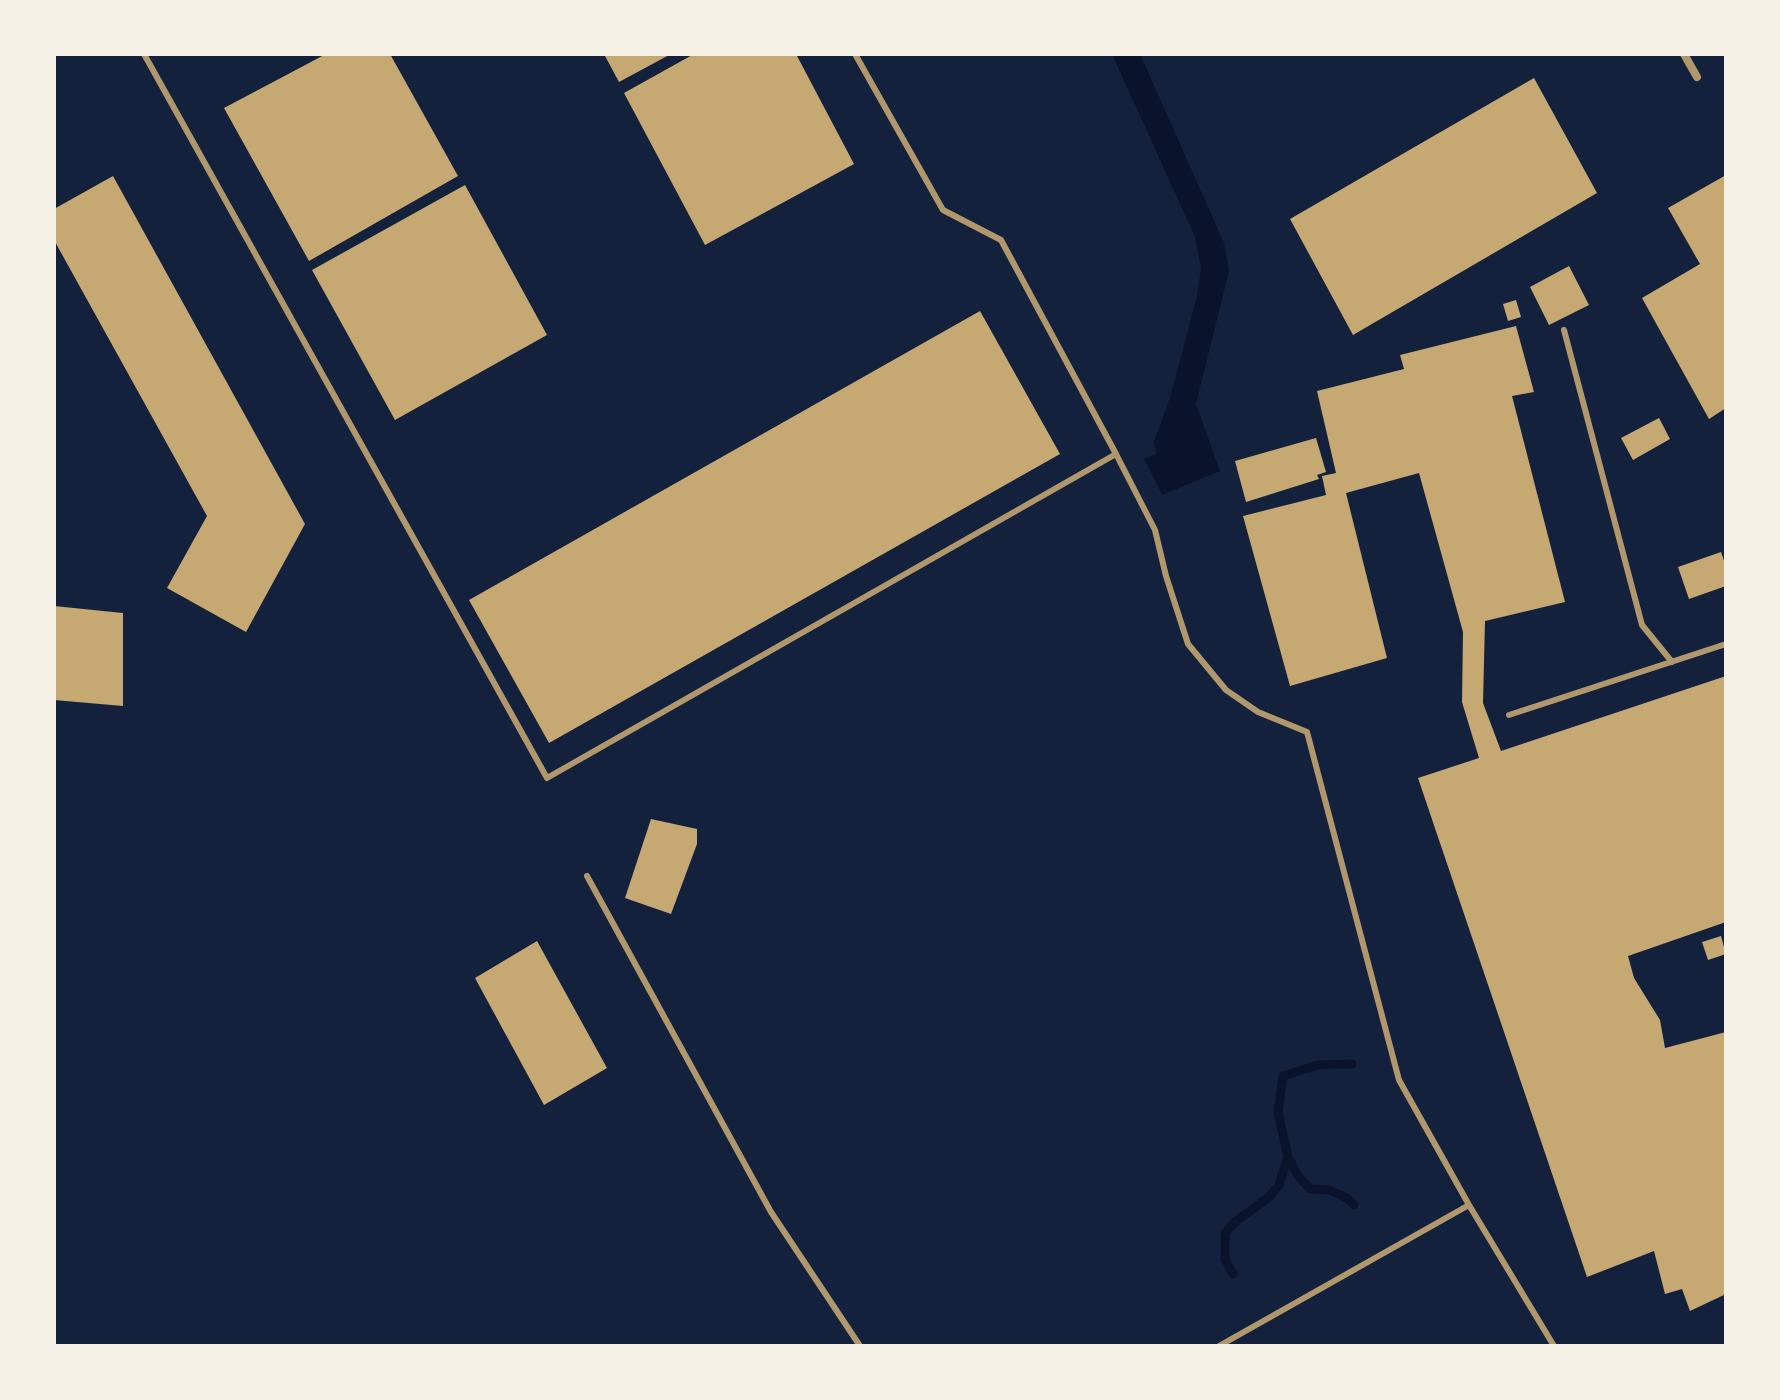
<!DOCTYPE html>
<style>
body{margin:0}
#map{position:relative;width:1780px;height:1400px;overflow:hidden;background:#14213d;font-family:Montserrat,sans-serif}
canvas{display:block}
.frame{position:absolute;inset:0;border:56px solid #f6f1e7;pointer-events:none}
</style>
<div id="map">
<canvas width="1780" height="1400"></canvas>
<div class="frame"></div>
</div>
<script>
const c = document.querySelector('canvas').getContext('2d');
c.lineJoin = 'round';
function fillPath(path, color) { c.fillStyle = color; c.fill(path, 'evenodd'); }
const poly = rows => new Path2D(rows.map(r => 'M' + r).join(''));
function stroke(path, color, width, dash) { c.strokeStyle = color; c.lineWidth = width; c.lineCap = dash ? 'butt' : 'round'; c.setLineDash(dash || []); c.stroke(path); }
fillPath(poly([
 [1112,54,1140,54,1224,243,1229,271,1196,404,1220,471,1162,495,1144,459,1156,454,1154,441,1170,398,1197,296,1201,268,1195,237]
]), '#0b132b');
stroke(poly([
 [1352,1064,1318,1065,1283,1076,1278,1112,1288,1157,1299,1177,1310,1189,1329,1190,1347,1198,1354,1205],
 [1233,1274,1225,1259,1225,1233,1235,1222,1269,1197,1279,1185,1288,1157]
]), '#0b132b', 9);
fillPath(poly([
 [326,54,390,54,458,176,309,261,224,108],
 [604,54,671,54,619,82],
 [694,54,796,54,854,164,705,245,624,93],
 [1534,78,1597,193,1353,335,1290,219],
 [1726,175,1726,408,1709,419,1642,298,1700,264,1668,208],
 [113,176,305,524,246,632,167,588,207,516,54,240,54,209],
 [465,185,547,335,395,420,312,270],
 [1569,266,1589,305,1549,325,1530,287],
 [1516,300,1521,317,1508,321,1503,304],
 [980,311,1060,454,549,743,469,600],
 [1516,326,1534,392,1512,396,1565,602,1485,621,1483,703,1501,751,1726,676,1726,922,1628,956,1634,978,1660,1020,1665,1048,1726,1032,1726,1294,1690,1311,1682,1289,1665,1294,1654,1251,1587,1277,1418,778,1479,758,1462,702,1463,632,1419,473,1346,493,1387,658,1290,686,1243,516,1326,495,1322,476,1336,473,1317,391,1404,369,1400,355],
 [1659,418,1670,439,1633,460,1621,438],
 [1316,438,1326,472,1317,475,1319,479,1246,502,1235,461],
 [1721,552,1726,566,1726,586,1689,599,1678,567],
 [54,606,123,613,123,706,54,700],
 [651,819,697,829,697,844,671,914,625,898],
 [1721,936,1726,954,1708,960,1702,942],
 [537,941,607,1068,544,1105,475,978]
]), '#c6a872');
stroke(poly([
 [144,54,547,778,1116,454,1001,240,943,210,855,54],
 [1564,330,1642,625,1672,662],
 [1116,454,1155,530,1166,576,1188,644,1226,690,1258,712,1307,732,1399,1080,1469,1205,1554,1346],
 [1509,715,1726,644],
 [587,876,771,1212,860,1346],
 [1219,1346,1469,1205]
]), '#b1986c', 6);
stroke(poly([
 [1684,54,1697,77]
]), '#b1986c', 8);
</script>
